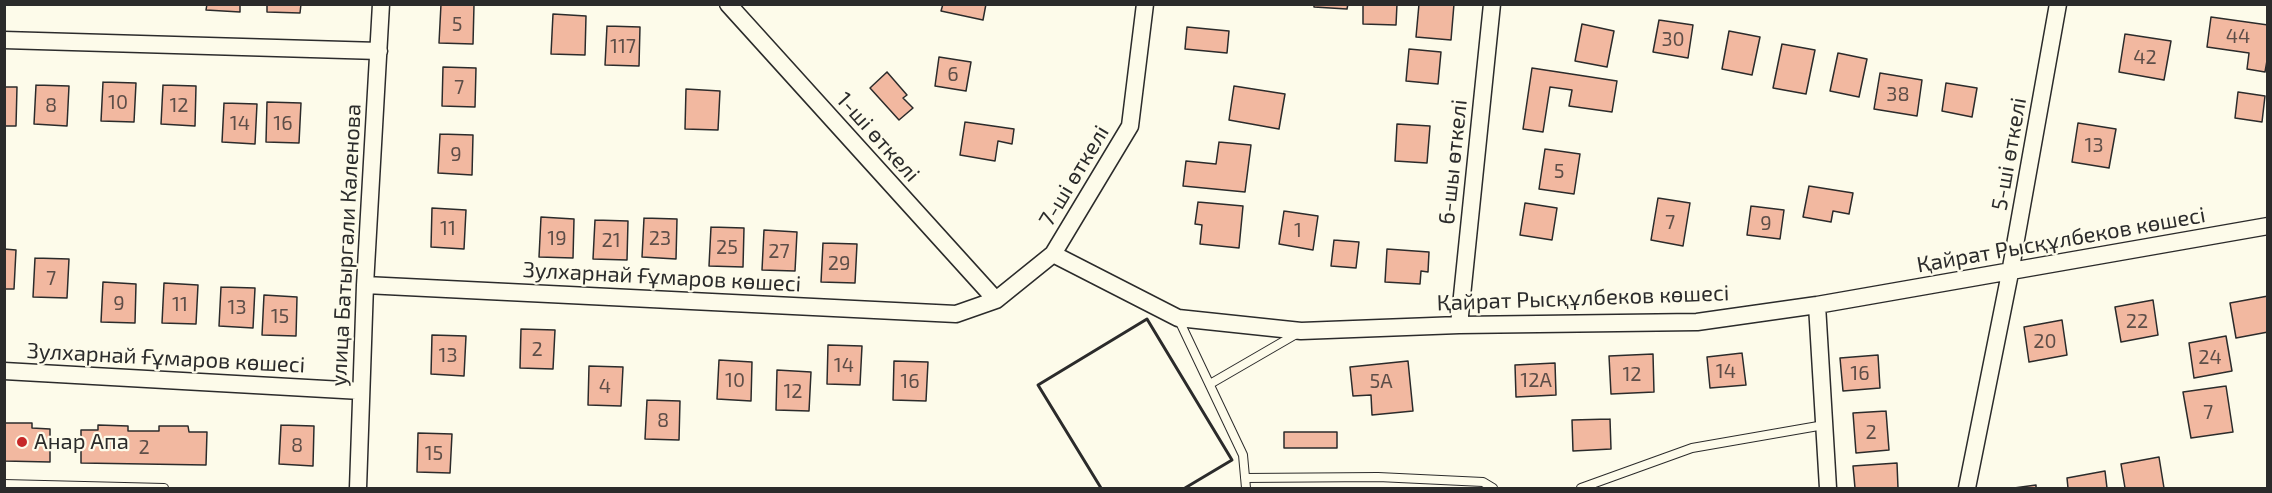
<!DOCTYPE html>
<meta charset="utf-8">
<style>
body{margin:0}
#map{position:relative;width:2272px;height:493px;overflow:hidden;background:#fdfbea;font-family:"Exo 2",sans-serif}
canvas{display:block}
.frame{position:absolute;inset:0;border:6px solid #2b2b2b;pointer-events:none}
</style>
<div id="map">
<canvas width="2272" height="493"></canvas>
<div class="frame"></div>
</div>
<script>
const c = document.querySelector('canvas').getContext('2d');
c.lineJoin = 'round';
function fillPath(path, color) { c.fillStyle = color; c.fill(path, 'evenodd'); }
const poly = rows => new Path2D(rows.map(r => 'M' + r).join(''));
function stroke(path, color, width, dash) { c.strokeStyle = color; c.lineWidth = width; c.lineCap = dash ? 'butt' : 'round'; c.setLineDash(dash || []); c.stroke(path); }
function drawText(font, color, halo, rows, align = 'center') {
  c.font = font + ' "Exo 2",sans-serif'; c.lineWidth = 4.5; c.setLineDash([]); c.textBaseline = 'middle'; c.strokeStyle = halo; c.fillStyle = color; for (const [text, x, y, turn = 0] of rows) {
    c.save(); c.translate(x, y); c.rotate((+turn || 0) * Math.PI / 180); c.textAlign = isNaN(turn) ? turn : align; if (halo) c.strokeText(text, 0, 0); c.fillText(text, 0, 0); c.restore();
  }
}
const building = poly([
 [207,4,240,4,240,12,206,10,207,4],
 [267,4,301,4,300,13,267,12,267,4],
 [441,4,474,5,473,44,439,43,441,4],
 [943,4,986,4,983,20,941,11,943,4],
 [1314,4,1348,4,1347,9,1314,7,1314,4],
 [1363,4,1397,4,1396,25,1363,24,1363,4],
 [1419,4,1454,4,1451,40,1416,37,1419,4],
 [553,14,586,16,585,55,551,54,553,14],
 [2211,17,2268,25,2268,55,2265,72,2247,69,2249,53,2207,47,2211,17],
 [1659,20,1693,25,1688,58,1653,52,1659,20],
 [1582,24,1614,31,1607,67,1575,61,1582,24],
 [607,26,640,27,639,66,605,65,607,26],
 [1187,27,1229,31,1227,53,1185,49,1187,27],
 [1729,31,1760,37,1752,75,1722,69,1729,31],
 [2125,34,2171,41,2164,80,2119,72,2125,34],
 [1782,44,1815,50,1806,94,1773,88,1782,44],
 [1409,49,1441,52,1438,84,1406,81,1409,49],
 [1838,53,1867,59,1859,97,1830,91,1838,53],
 [939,57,971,62,966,91,935,86,939,57],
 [443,67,476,68,475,107,442,106,443,67],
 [1532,68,1617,81,1612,112,1569,106,1572,90,1550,87,1543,132,1523,129,1532,68],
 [887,72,907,95,903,98,913,108,899,120,870,88,887,72],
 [1880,73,1922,80,1917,116,1874,109,1880,73],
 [103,82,136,83,134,122,101,121,103,82],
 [1946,83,1977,88,1972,117,1942,111,1946,83],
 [36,85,69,86,67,126,34,124,36,85],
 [163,85,196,86,195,126,161,124,163,85],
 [1234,86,1285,94,1279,129,1229,120,1234,86],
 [4,87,17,87,16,126,4,126,4,87],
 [686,89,720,91,718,130,685,129,686,89],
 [2238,92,2265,96,2262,122,2235,118,2238,92],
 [267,102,301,103,299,143,266,142,267,102],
 [224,103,257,104,255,144,222,142,224,103],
 [965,122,1014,129,1012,144,998,141,995,161,960,155,965,122],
 [2078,123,2116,129,2109,168,2072,162,2078,123],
 [1397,124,1430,126,1427,163,1395,161,1397,124],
 [440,134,473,135,472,175,438,173,440,134],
 [1219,142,1251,145,1245,192,1183,186,1186,161,1216,164,1219,142],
 [1545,149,1580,154,1574,194,1539,189,1545,149],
 [1809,186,1853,193,1849,214,1833,211,1831,222,1803,217,1809,186],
 [1658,198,1690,203,1683,246,1651,240,1658,198],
 [1198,202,1243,206,1239,248,1200,244,1202,225,1195,224,1198,202],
 [1525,203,1557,208,1552,240,1520,235,1525,203],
 [1751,206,1784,210,1780,239,1747,235,1751,206],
 [432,208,466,210,464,249,431,247,432,208],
 [1284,211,1318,216,1313,250,1279,244,1284,211],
 [541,217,574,219,573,258,539,257,541,217],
 [644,218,677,219,676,259,642,257,644,218],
 [595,220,628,221,627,260,593,259,595,220],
 [711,227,744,228,743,267,709,266,711,227],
 [764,230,797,232,795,271,762,270,764,230],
 [1334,240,1359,242,1356,268,1331,266,1334,240],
 [823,243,857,244,855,283,821,282,823,243],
 [4,249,16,250,14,289,4,289,4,249],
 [1387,249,1429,252,1428,272,1421,271,1420,284,1385,282,1387,249],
 [35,258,69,259,67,298,33,297,35,258],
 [103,282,136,284,135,323,101,322,103,282],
 [164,283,198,285,196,324,162,323,164,283],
 [221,287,255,288,253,328,219,326,221,287],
 [264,295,297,297,296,336,262,335,264,295],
 [2268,296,2268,332,2236,338,2230,303,2268,296],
 [2153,300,2158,335,2121,342,2115,307,2153,300],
 [2062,320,2067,355,2029,362,2024,327,2062,320],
 [521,329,555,330,553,369,520,368,521,329],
 [432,335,466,336,464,376,431,374,432,335],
 [2226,336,2232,371,2194,378,2189,343,2226,336],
 [828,345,862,346,860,385,827,384,828,345],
 [1742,353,1746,385,1710,388,1707,357,1742,353],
 [1653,354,1654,392,1611,394,1609,356,1653,354],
 [1878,355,1880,388,1843,391,1840,358,1878,355],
 [719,360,752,362,751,401,717,399,719,360],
 [894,361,928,362,926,401,893,400,894,361],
 [1408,361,1413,411,1372,415,1371,395,1353,396,1350,367,1408,361],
 [1555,363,1556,395,1516,397,1515,365,1555,363],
 [589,366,623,367,621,406,588,405,589,366],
 [777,370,811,372,809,411,776,410,777,370],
 [2226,386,2233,432,2191,438,2183,392,2226,386],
 [647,400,680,401,679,440,645,439,647,400],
 [1886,411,1889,450,1856,453,1853,413,1886,411],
 [1610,419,1611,449,1573,451,1572,420,1610,419],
 [4,423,32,423,32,428,50,429,50,462,4,461,4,423],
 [98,425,128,426,128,431,159,431,159,426,188,426,189,432,207,432,206,465,81,463,81,430,98,430,98,425],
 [281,425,314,426,313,466,279,464,281,425],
 [1284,432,1337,432,1337,448,1284,448,1284,432],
 [418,433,452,434,450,473,417,472,418,433],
 [2159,457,2164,488,2125,488,2121,464,2159,457],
 [1897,463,1898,488,1855,488,1853,466,1897,463],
 [2105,471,2107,488,2068,488,2067,478,2105,471],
 [2036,485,2036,488,2014,488,2036,485]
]);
fillPath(building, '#f2b8a0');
stroke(building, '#2b2b2b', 1.5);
const lane = poly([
 [1178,318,1243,455,1246,488],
 [1210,384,1298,333],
 [1245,478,1378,477,1483,482,1493,488],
 [4,484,164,488],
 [1581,488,1692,448,1824,425]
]);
const street = poly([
 [728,4,996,300],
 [4,40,379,51],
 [1053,254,1178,318,1301,331,1459,325,1697,322,1817,305,2268,226],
 [365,285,956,314,996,300,1053,254,1130,126,1145,4],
 [1817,305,1828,488],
 [1459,325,1492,4],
 [4,371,361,391],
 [358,488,365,285,381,4],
 [1967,488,2010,273,2058,4]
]);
stroke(lane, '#2b2b2b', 10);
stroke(street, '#2b2b2b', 19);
stroke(lane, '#fdfbea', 8);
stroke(street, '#fdfbea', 16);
stroke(poly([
 [1101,488,1038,385,1147,319,1232,460,1185,488]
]), '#2b2b2b', 3);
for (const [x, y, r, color] of [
 [22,442,6,"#c62828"]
]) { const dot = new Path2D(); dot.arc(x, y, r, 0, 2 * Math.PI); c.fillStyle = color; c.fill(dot); stroke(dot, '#fdfbea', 2); }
drawText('20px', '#5d4e48', null, [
 ["5",457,24],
 ["44",2238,36],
 ["30",1673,39],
 ["117",623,46],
 ["42",2145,57],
 ["6",953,74],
 ["7",459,87],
 ["38",1898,94],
 ["10",118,102],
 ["8",51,105],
 ["12",179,105],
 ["14",240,123],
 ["16",283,123],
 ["13",2094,145],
 ["9",456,154],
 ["5",1559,171],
 ["7",1670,222],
 ["9",1766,223],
 ["11",448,228],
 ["1",1298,230],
 ["19",557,238],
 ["23",660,238],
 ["21",611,240],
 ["25",727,247],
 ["27",779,251],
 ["29",839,263],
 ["7",51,278],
 ["9",119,303],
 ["11",180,304],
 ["13",237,307],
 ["15",280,316],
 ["22",2137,321],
 ["20",2045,341],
 ["2",537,349],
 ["13",448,355],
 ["24",2210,357],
 ["14",844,365],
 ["14",1726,371],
 ["16",1860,373],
 ["12",1632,374],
 ["10",735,380],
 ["12А",1536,380],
 ["16",910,381],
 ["5А",1381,381],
 ["4",605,386],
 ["12",793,391],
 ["7",2208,412],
 ["8",663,420],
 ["2",1871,432],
 ["8",297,445],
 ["2",144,447],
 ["15",434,453]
]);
drawText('22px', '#2b2b2b', '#fdfbea', [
 ["1-ші өткелі",878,137,48],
 ["5-ші өткелі",2009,154,-80],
 ["6-шы өткелі",1453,162,-84],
 ["7-ші өткелі",1074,176,-59],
 ["Қайрат Рысқұлбеков көшесі",2061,240,-10],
 ["улица Батыргали Каленова",346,245,-87],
 ["Зулхарнай Ғұмаров көшесі",662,277,3],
 ["Қайрат Рысқұлбеков көшесі",1583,298,-2],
 ["Зулхарнай Ғұмаров көшесі",166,358,3]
]);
drawText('22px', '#2b2b2b', '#fdfbea', [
 ["Анар Апа",34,442]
], 'left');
</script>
